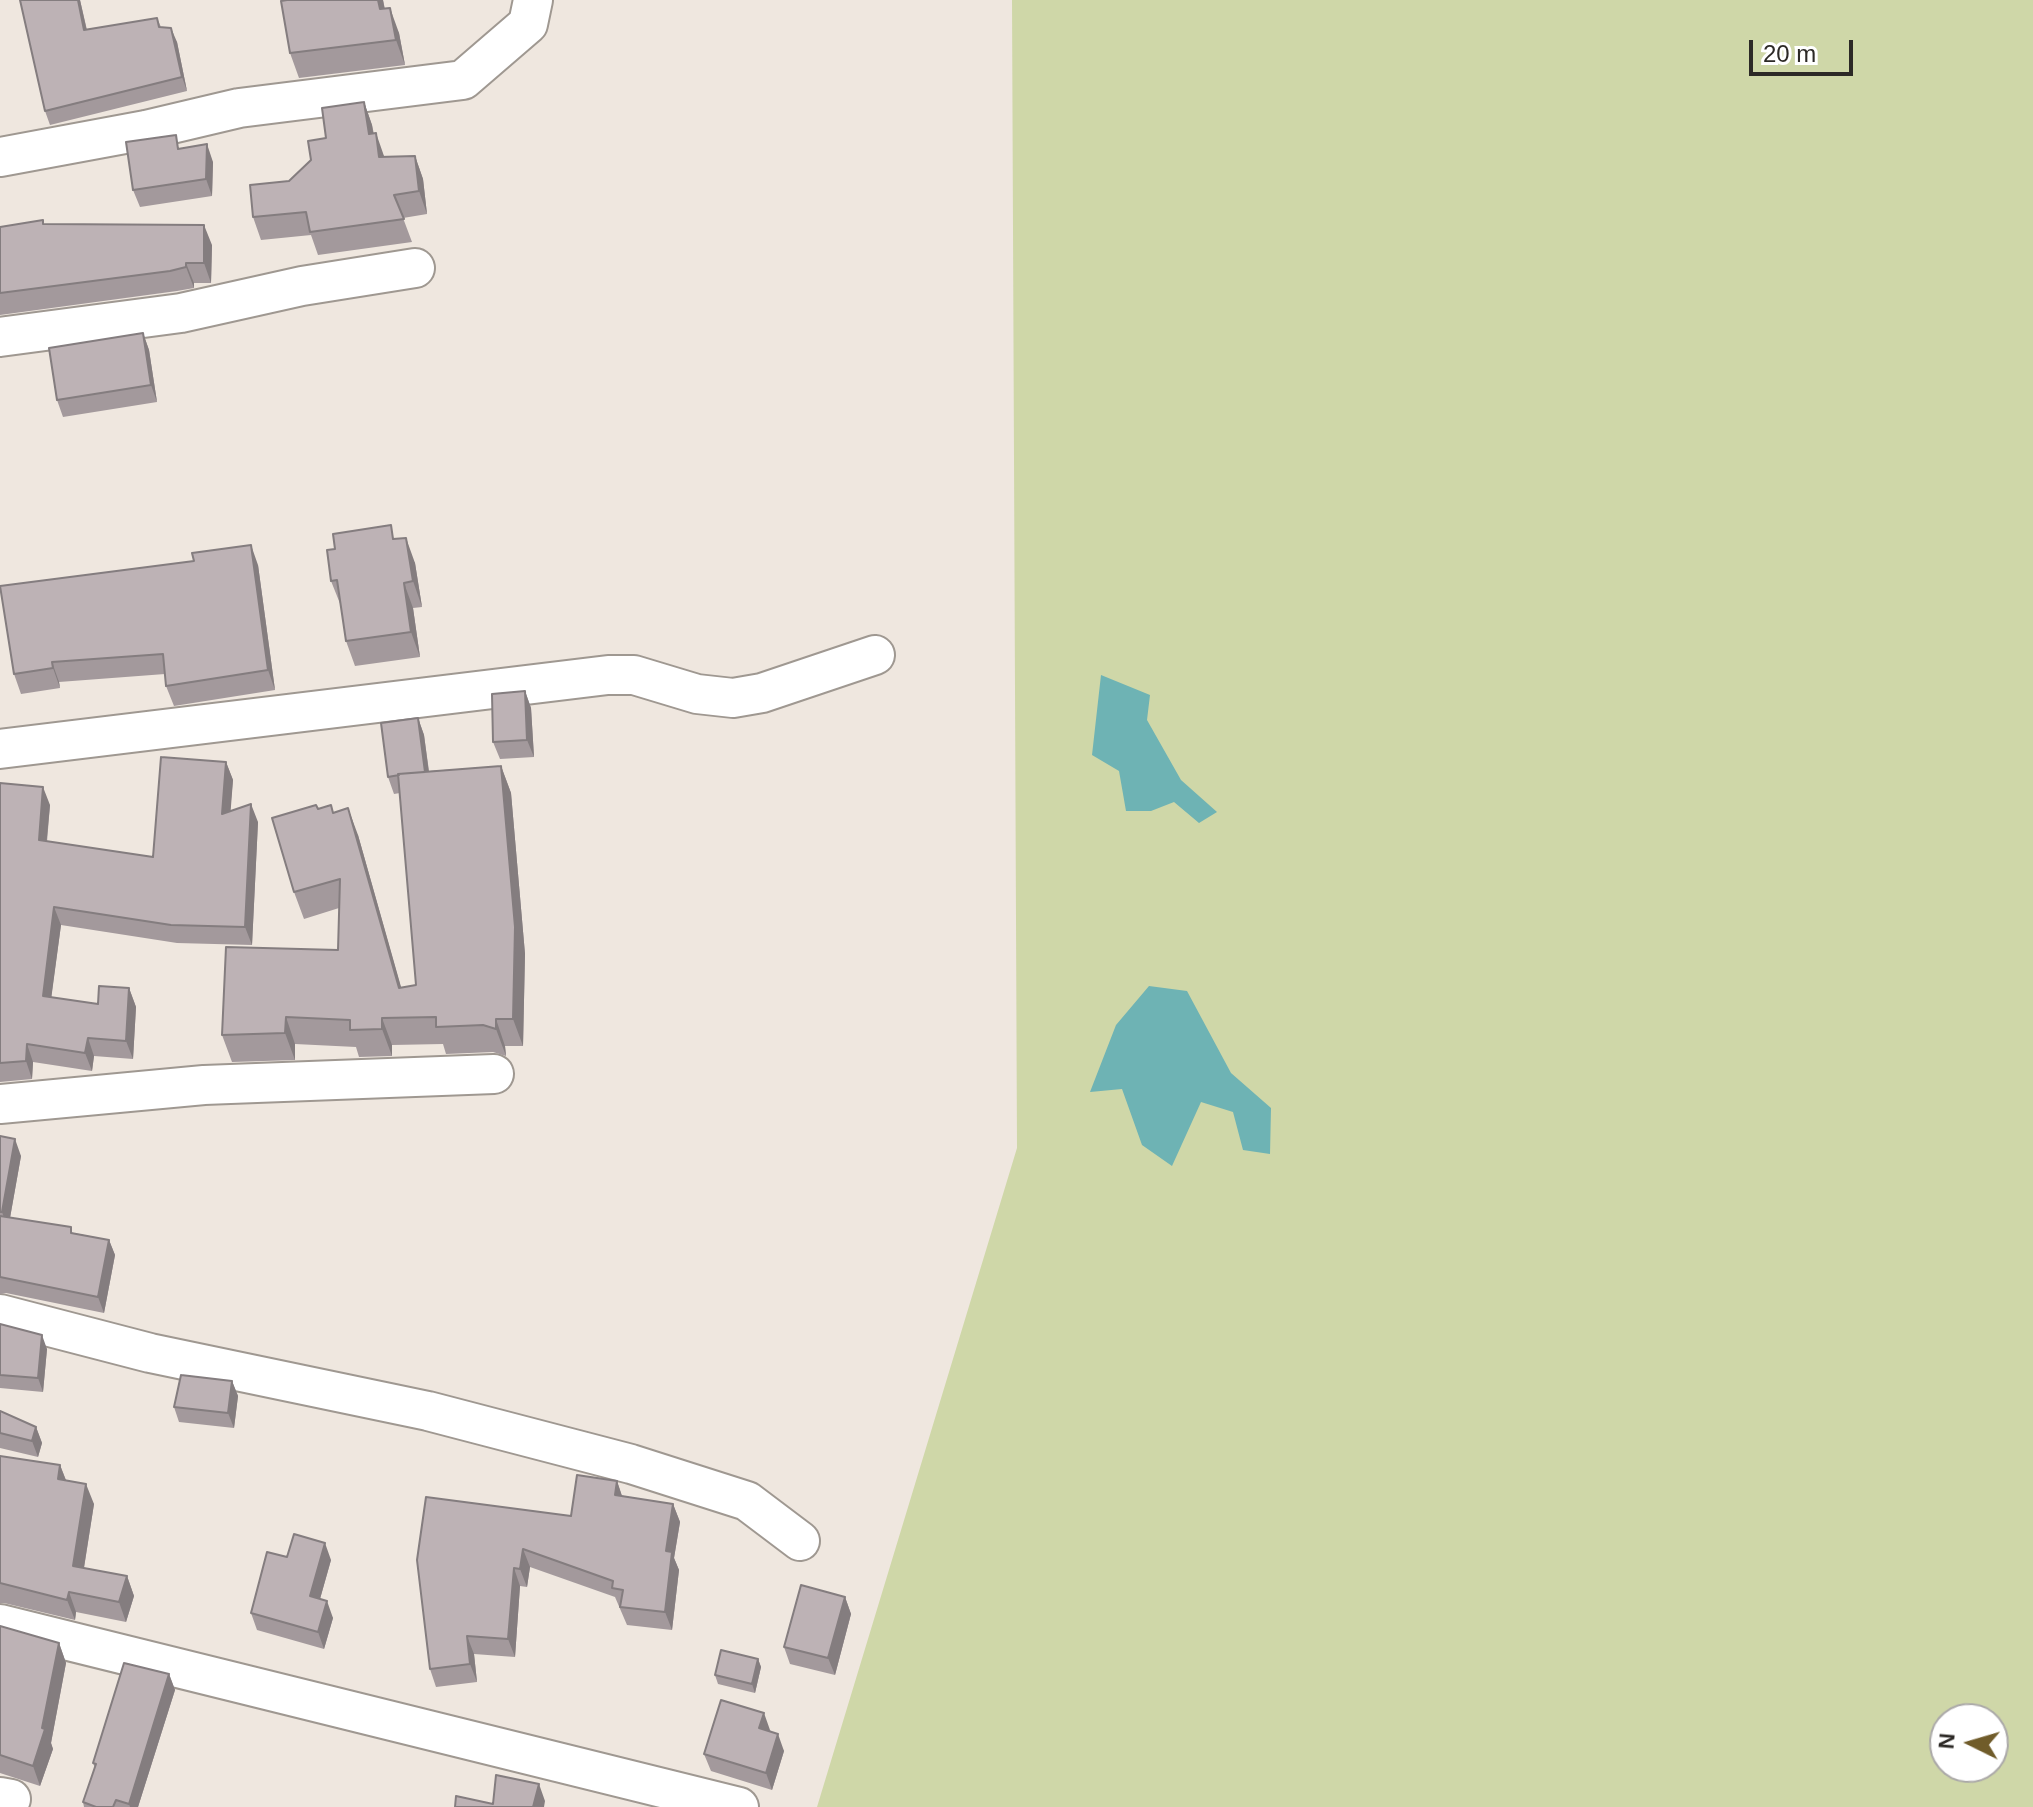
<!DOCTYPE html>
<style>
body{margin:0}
#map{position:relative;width:2033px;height:1807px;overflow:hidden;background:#efe7df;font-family:Arial,sans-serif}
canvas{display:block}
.north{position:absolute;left:1929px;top:1703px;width:80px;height:80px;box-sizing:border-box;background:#fff;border:2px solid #aba9a8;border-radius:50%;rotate:275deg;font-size:22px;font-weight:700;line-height:32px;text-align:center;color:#2c2926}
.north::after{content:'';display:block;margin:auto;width:28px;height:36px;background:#705c2a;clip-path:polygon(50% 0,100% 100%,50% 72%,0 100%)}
.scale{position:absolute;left:1749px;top:40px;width:104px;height:36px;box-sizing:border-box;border:4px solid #2c2926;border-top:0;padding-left:10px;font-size:24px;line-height:28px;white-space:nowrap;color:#2c2926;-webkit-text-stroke:6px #fff;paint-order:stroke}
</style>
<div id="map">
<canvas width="2033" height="1807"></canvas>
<div class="north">N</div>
<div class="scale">20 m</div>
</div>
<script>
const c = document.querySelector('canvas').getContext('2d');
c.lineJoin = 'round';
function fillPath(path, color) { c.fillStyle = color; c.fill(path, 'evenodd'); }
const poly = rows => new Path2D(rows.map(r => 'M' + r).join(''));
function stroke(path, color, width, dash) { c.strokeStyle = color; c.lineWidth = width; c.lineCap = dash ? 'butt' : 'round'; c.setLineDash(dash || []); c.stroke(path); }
fillPath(poly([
 [1012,0,2033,0,2033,1807,817,1807,1017,1148],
 [1945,1719,1993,1719,1993,1767,1945,1767]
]), '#cfd7a8');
fillPath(poly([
 [1101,675,1150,695,1147,720,1181,780,1217,812,1199,823,1174,802,1151,811,1126,811,1119,771,1092,755],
 [1149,986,1187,991,1231,1073,1271,1108,1270,1154,1243,1150,1233,1112,1201,1102,1172,1166,1142,1145,1122,1089,1090,1092,1116,1025]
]), '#6eb3b4');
const street = poly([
 [0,157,146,130,239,108,463,80,528,24,533,0],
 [0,337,181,313,302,286,415,268],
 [0,749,608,675,634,675,697,694,733,698,762,693,875,655],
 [0,1104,204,1085,494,1074],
 [0,1314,150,1353,428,1411,631,1464,747,1501,800,1541],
 [0,1624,739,1807],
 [0,1797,11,1799]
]);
stroke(street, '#9f9891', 42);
stroke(street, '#fff', 38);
fillPath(poly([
 [20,0,80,0,87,30,157,18,161,27,177,42,187,91,50,125,45,111],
 [287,0,383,0,385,9,399,33,405,65,299,78,290,53],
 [364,102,372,125,374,134,384,157,415,156,423,179,427,214,403,218,412,242,318,255,311,235,261,240,253,217,311,160,326,138],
 [181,149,213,162,212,196,140,207,133,190],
 [43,220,44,224,212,245,211,283,194,283,194,288,177,291,0,315,0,227],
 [143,333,149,350,157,402,63,417,57,400],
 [396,539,415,563,422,607,413,608,420,657,355,666,346,641,341,606,331,581],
 [258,565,275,690,174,706,166,686,165,674,59,682,60,688,21,694,14,674],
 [525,691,531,708,534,757,500,759,493,742],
 [418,718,424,735,429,771,501,766,511,793,525,954,523,1046,505,1046,506,1056,493,1052,446,1054,443,1044,392,1045,392,1056,359,1057,356,1047,295,1044,295,1060,232,1062,222,1035,338,950,339,908,304,919,294,892,318,809,334,812,358,835,401,988,416,985,400,793,394,794,388,777],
 [226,762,233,780,230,811,258,822,252,945,177,943,61,925,51,998,98,1004,129,988,136,1007,133,1059,94,1056,92,1071,33,1062,32,1079,0,1082,0,783,50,805,47,842,153,857],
 [0,1136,21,1156,10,1218,74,1233,109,1240,115,1255,104,1313,6,1293,0,1294],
 [0,1324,47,1349,43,1392,0,1388],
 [232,1381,238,1396,234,1428,179,1422,174,1407],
 [0,1411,36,1427,42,1443,38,1457,0,1448],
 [0,1456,60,1465,66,1480,94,1504,84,1568,127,1576,134,1596,126,1622,76,1612,75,1620,4,1603,0,1603],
 [617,1481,622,1496,673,1504,680,1522,674,1558,679,1570,672,1630,627,1625,615,1597,530,1567,527,1587,520,1586,515,1657,474,1654,477,1682,436,1687,430,1669,417,1560,571,1516],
 [287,1557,331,1560,320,1599,333,1618,324,1649,257,1630,251,1613],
 [845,1597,851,1614,835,1675,790,1664,784,1647],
 [0,1626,59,1643,66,1663,51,1743,53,1749,40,1786,0,1773],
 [758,1659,761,1667,755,1693,718,1684,715,1675],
 [169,1674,175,1690,138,1807,84,1807,83,1802,95,1768,93,1763],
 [770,1730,784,1751,772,1790,711,1771,704,1754]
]), '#a3999c');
fillPath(poly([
 [78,0,80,0,90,45,84,30],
 [378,0,383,0,389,35,380,9],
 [390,8,399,33,405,65,396,40],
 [171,28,177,42,187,91,182,77],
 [364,102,372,125,377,158,369,134],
 [376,133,384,156,387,180,379,157],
 [207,144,213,162,212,196,206,179],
 [415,156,423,179,427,214,419,191],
 [204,225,212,245,211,283,204,263],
 [186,263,194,283,194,288,186,267],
 [143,333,149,350,157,402,151,385],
 [406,538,415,563,422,607,413,581],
 [251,545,258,565,275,690,268,670],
 [404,583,413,608,420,657,411,632],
 [52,662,59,682,60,688,53,668],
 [525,691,531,708,534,757,527,740],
 [418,718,424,735,431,789,425,772],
 [226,762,233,780,229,832,222,814],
 [501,766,511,793,525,954,523,1046,513,1019],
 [43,787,50,805,45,858,39,840],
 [251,804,258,822,252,945,245,927],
 [348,808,358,835,409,1015,399,988],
 [54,907,61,925,49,1015,43,996],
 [129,988,136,1007,133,1059,126,1041],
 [286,1017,295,1044,295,1060,285,1033],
 [382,1018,392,1045,392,1056,382,1029],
 [496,1019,505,1046,506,1056,496,1029],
 [88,1038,94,1056,92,1071,85,1053],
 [27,1044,33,1062,32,1079,26,1061],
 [15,1139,21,1156,8,1229,2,1212],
 [109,1240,115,1255,104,1313,98,1297],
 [42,1335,47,1349,43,1392,38,1378],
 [232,1381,238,1396,234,1428,228,1413],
 [36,1427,42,1443,38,1457,32,1441],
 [60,1465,68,1486,58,1479],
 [617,1481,623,1499,615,1495],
 [86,1484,94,1504,81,1586,73,1566],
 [673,1504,680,1522,674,1558,679,1570,672,1630,665,1612,666,1551],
 [325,1543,331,1560,316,1613,310,1596],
 [523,1549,530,1567,527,1587,520,1569],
 [514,1568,520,1586,515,1657,508,1639],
 [127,1576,134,1596,126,1622,119,1602],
 [69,1592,76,1612,75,1620,67,1600],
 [845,1597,851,1614,835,1675,828,1658],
 [327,1601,333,1618,324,1649,318,1632],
 [467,1636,474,1654,477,1682,470,1664],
 [59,1643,66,1663,51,1743,53,1749,40,1786,33,1766,42,1728],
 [758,1659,761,1667,755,1693,752,1684],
 [169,1674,175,1690,138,1807,130,1807,129,1804],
 [764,1713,770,1730,765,1745,759,1728],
 [778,1734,784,1751,772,1790,766,1773],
 [539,1784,545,1801,544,1807,533,1807]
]), '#847d7f');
const building = poly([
 [20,0,78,0,84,30,157,18,159,27,171,28,182,77,45,111,20,0],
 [287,0,378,0,380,9,390,8,396,40,290,53,281,1,287,0],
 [364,102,369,134,376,133,379,157,415,156,419,191,394,195,404,219,310,232,306,212,253,217,250,185,289,181,311,160,308,141,326,138,322,108,364,102],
 [176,135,178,149,207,144,206,179,133,190,126,142,176,135],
 [43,220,43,224,204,225,204,263,186,263,186,267,170,271,0,293,0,227,43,220],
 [143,333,151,385,57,400,49,348,143,333],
 [391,525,393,539,406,538,413,581,404,583,411,632,346,641,337,580,331,581,327,550,335,549,333,534,391,525],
 [251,545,268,670,166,686,163,654,52,662,53,668,14,674,0,586,194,561,192,553,251,545],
 [525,691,527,740,493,742,492,694,525,691],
 [418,718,425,772,398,774,399,775,388,777,381,723,418,718],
 [161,757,226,762,222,814,251,804,245,927,171,925,54,907,43,996,98,1004,99,986,129,988,126,1041,88,1038,85,1053,27,1044,26,1061,0,1063,0,783,43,787,39,840,153,857,161,757],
 [501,766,515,927,513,1019,496,1019,496,1029,483,1025,436,1027,436,1017,382,1018,382,1029,350,1030,350,1020,286,1017,285,1033,222,1035,226,947,338,950,340,879,294,892,272,818,316,805,318,809,331,805,333,813,348,808,399,988,416,985,398,774,501,766],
 [0,1136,15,1139,2,1212,0,1212,0,1136],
 [0,1216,71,1227,71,1233,109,1240,98,1297,0,1277,0,1216],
 [0,1324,42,1335,38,1378,0,1375,0,1324],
 [181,1375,232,1381,228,1413,174,1407,181,1375],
 [0,1411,36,1427,32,1441,0,1433,0,1411],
 [0,1456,60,1465,58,1479,86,1484,73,1566,127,1576,119,1602,69,1592,67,1600,0,1583,0,1456],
 [577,1475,617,1481,615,1495,673,1504,666,1551,672,1552,665,1612,620,1607,623,1590,612,1588,613,1581,523,1549,520,1569,514,1568,508,1639,467,1636,470,1664,430,1669,417,1560,426,1497,571,1516,577,1475],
 [294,1534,325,1543,310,1596,327,1601,318,1632,251,1613,267,1552,287,1557,294,1534],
 [801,1585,845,1597,828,1658,784,1647,801,1585],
 [0,1626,59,1643,42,1728,45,1729,33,1766,0,1755,0,1626],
 [721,1650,758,1659,752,1684,715,1675,721,1650],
 [124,1663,169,1674,129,1804,116,1800,113,1807,96,1807,83,1802,96,1764,93,1763,124,1663],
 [721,1700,764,1713,759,1728,778,1734,766,1773,704,1754,721,1700],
 [496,1775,539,1784,533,1807,455,1807,456,1796,493,1804,496,1775]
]);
fillPath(building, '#bdb2b5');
stroke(building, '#847d7f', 2);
</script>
